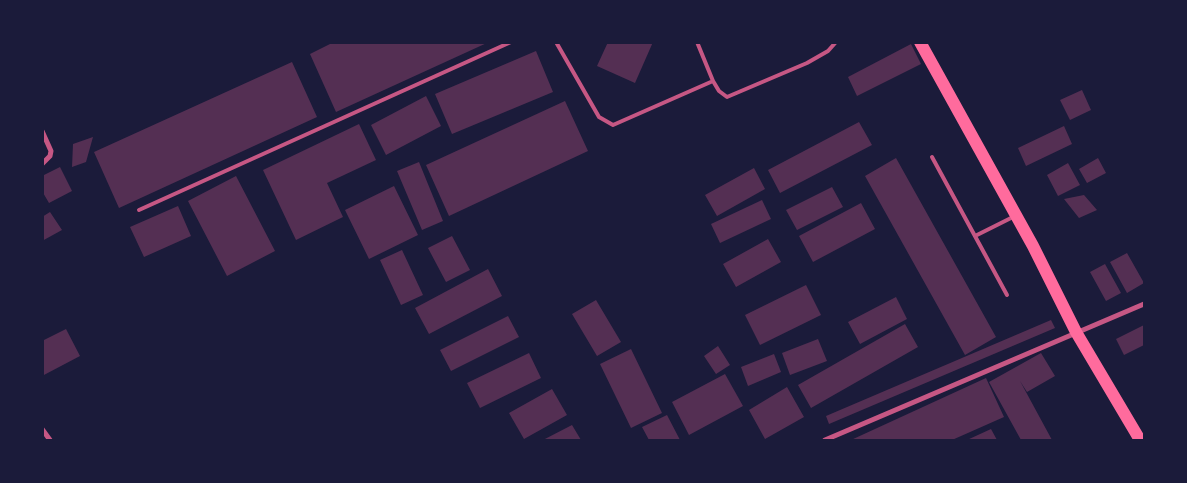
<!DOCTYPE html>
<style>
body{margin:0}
#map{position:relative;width:1187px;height:483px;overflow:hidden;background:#1b1b3a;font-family:"Asap Condensed",sans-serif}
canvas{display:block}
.frame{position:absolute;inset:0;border:44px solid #1b1b3a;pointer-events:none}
</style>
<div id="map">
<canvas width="1187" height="483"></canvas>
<div class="frame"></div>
</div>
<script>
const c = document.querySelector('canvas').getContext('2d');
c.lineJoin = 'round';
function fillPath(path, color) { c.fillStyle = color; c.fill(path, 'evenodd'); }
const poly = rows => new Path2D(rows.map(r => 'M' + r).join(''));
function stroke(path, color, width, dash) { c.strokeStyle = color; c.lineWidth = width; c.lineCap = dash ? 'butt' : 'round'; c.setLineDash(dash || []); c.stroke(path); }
fillPath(poly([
 [334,42,489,42,336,112,310,54],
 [608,42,653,42,635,83,597,66],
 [911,44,921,64,857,96,848,77],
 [536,51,553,92,452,134,435,94],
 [292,62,317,117,119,208,94,152],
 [1082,90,1091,110,1070,120,1060,100],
 [426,96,441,126,386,155,371,125],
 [565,101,588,151,449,216,426,165],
 [859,122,872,145,780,193,768,170],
 [359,124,376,160,327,183,343,217,296,240,263,170],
 [1064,126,1072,144,1026,166,1018,148],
 [93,137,86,162,72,167,73,144],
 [896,158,996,337,965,355,865,176],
 [1098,158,1106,173,1087,183,1079,169],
 [419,162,443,221,422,230,397,171],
 [1068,163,1080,185,1058,196,1047,175],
 [60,167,72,191,49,203,42,191,42,176],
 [754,168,765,189,717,216,705,195],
 [236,176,275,251,227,276,188,201],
 [394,186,418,235,369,259,345,210],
 [832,187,843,207,797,230,786,210],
 [1084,195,1097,210,1079,218,1064,199],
 [762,200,771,219,720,243,711,224],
 [861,203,875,229,813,262,799,236],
 [178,206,191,236,144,257,130,227],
 [50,212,62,230,42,241,42,217],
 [452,236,470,270,446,282,428,248],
 [768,239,781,262,736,287,723,264],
 [402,250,423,295,401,305,380,260],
 [1127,253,1144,283,1127,293,1110,262],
 [1105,264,1121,293,1106,301,1090,272],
 [488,269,502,296,429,334,415,308],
 [806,285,821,315,760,345,745,315],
 [896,297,907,319,860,344,848,322],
 [596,300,621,342,597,356,572,314],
 [508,316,519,337,451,371,440,350],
 [1051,320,1055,328,829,424,826,416],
 [905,324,918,347,811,408,798,385],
 [1144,325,1144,345,1124,355,1116,339],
 [66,329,80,356,42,376,42,341],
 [818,339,827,361,790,375,782,353],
 [718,346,730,365,716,374,704,356],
 [631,349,662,413,631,428,600,364],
 [529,353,541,378,480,408,467,383],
 [1041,353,1055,376,1027,392,1020,381,1052,440,1021,440,989,382],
 [774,354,781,372,748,386,741,367],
 [725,374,743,406,689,435,672,402],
 [986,378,1004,417,952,440,851,440],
 [787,387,804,417,765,439,749,410],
 [552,389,567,415,524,439,509,413],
 [667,415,680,440,649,440,642,427],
 [572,425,581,440,543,440],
 [991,429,997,440,967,440]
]), '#542f53');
stroke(poly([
 [556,42,599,117,613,125,713,81],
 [697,42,713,81,719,91,727,97,807,63,828,51,836,42],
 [932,157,1007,295],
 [139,210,511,42],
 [975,236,1013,217]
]), '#c65784', 4);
stroke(poly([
 [42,131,51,151,50,156,42,164],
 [42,429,50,440],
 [825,440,1144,304]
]), '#c65784', 5);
stroke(poly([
 [920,42,1033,246,1076,332,1140,440]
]), '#ff6b9d', 12);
</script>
